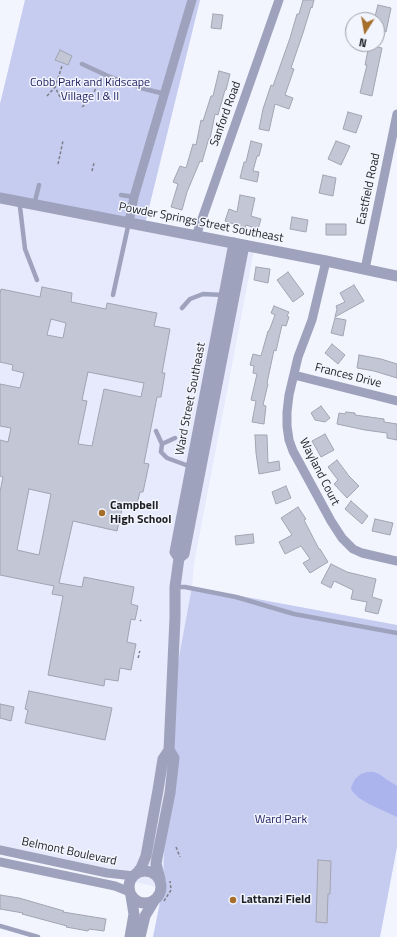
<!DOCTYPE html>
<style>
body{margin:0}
#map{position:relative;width:397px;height:937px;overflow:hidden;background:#f3f5fe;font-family:"Titillium Web",sans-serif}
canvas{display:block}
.north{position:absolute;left:345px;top:12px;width:40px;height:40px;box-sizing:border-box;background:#f3f5fe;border:1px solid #9e9fa7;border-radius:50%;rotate:191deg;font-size:11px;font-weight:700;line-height:16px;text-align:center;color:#1e1f24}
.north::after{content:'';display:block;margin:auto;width:14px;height:18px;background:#a56e2a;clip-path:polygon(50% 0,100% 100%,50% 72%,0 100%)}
</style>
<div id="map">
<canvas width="397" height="937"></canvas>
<div class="north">N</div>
</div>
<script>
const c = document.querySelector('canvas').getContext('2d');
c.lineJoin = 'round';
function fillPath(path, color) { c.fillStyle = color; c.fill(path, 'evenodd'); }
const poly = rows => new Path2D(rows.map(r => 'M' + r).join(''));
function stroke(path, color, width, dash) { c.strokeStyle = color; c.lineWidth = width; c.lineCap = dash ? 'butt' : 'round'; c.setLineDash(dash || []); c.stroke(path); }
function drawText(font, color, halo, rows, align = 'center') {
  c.font = font + ' "Titillium Web",sans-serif'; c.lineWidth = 3; c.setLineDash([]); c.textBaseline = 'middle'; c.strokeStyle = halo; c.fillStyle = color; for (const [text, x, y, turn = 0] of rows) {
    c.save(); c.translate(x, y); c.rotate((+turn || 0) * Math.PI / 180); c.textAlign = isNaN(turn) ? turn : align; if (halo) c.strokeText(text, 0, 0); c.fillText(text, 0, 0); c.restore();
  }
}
fillPath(poly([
 [25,0,200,0,145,223,255,245,194,564,192,587,397,625,397,847,380,937,153,937,162,888,0,853,0,104]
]), '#e7eafc');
fillPath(poly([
 [25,0,200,0,145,224,0,198,0,104],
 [192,587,397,625,397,847,380,937,153,937,163,888,166,785,171,700]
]), '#c6ccf0');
fillPath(poly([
 [367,772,374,772,379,774,389,781,397,786,397,817,369,804,359,798,352,791,351,788,353,783,355,779,361,774]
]), '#abb4ed');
const building = poly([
 [303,0,314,0,312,8,311,7,303,33,291,68,294,69,285,95,293,98,289,109,275,104,269,131,259,129,263,109,271,85,273,86,290,38,297,14,299,14,303,0],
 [378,5,391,8,386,32,377,30,377,20,374,20,378,5],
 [213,14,223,15,221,29,211,28,213,14],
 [369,45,382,48,372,96,360,93,367,65,365,65,369,45],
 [60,50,72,56,68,65,55,60,60,50],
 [219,71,230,74,226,90,225,90,218,115,215,114,210,139,209,138,202,162,200,161,187,192,182,210,171,207,178,184,173,182,180,166,186,168,193,144,196,145,201,120,203,121,211,96,213,96,219,71],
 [348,112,362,116,356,133,343,129,348,112],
 [251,141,262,144,259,156,257,156,253,171,259,172,257,182,240,178,244,162,246,162,251,141],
 [336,141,350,146,341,165,328,159,336,141],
 [323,175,336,178,333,196,319,193,323,175],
 [240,195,255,198,251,216,261,219,258,229,246,225,245,228,225,221,229,209,237,212,240,195],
 [292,217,308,220,306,232,290,229,292,217],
 [326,224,346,224,346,235,326,235,326,224],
 [256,267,270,269,268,283,254,280,256,267],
 [288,272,304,294,293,302,277,280,288,272],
 [354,285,364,301,335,317,337,309,336,306,345,302,340,293,354,285],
 [42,287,72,293,71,302,106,309,107,303,157,313,154,326,170,329,162,373,165,373,161,397,157,397,144,463,149,464,143,492,140,492,136,508,123,505,117,531,73,521,59,583,82,587,84,577,134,587,131,604,138,606,135,620,131,619,127,642,136,644,131,670,120,668,118,681,105,679,104,686,48,675,63,596,52,594,54,586,0,575,0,492,3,477,0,476,0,440,8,442,11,428,0,426,0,384,20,388,24,373,12,370,13,365,0,362,0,294,1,289,40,297,42,287],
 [51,319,66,323,63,338,47,335,51,319],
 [88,372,144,383,141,397,104,389,92,446,78,444,87,401,82,400,88,372],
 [29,489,51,494,39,555,17,550,29,489],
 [274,306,289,312,287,316,289,317,286,326,282,325,276,351,274,350,267,383,268,384,263,405,266,406,264,424,252,422,256,401,251,400,257,374,253,373,254,366,250,365,253,354,261,356,268,331,269,331,275,315,271,313,274,306],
 [335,318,346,320,343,336,331,333,335,318],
 [332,344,345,355,338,364,325,353,332,344],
 [359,355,381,359,397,364,397,378,374,371,357,368,359,355],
 [321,406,330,418,325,422,315,420,311,413,321,406],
 [346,412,355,413,355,415,384,419,384,422,397,424,397,440,387,438,387,433,365,430,337,424,339,413,345,414,346,412],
 [325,434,334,450,321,457,312,441,325,434],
 [255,435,267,435,268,463,279,461,280,470,259,474,256,453,255,435],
 [337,460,349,476,359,486,347,498,334,484,338,480,328,467,337,460],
 [286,486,291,498,276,504,272,492,286,486],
 [351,501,368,516,362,524,345,509,351,501],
 [298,507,306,519,304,520,319,549,320,549,328,562,310,573,303,563,310,559,301,546,285,554,279,542,292,535,281,518,298,507],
 [375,519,393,523,390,535,372,531,375,519],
 [253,534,254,543,236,545,235,536,253,534],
 [331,564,347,572,376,579,372,597,382,600,378,614,365,611,367,602,351,599,353,590,334,581,331,588,321,583,331,564],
 [29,691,112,708,105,740,25,723,28,710,25,709,29,691],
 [0,704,14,707,11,721,0,718,0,704],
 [318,860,331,861,330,894,328,894,327,923,316,922,318,860],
 [0,895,19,898,64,911,63,912,106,919,104,931,89,929,88,931,66,927,67,926,22,914,23,913,0,909,0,895]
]);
fillPath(building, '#c3c6d5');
stroke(building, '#a2a4b2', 1);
stroke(poly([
 [47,96,55,87],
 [60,97,55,87,62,66],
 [82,107,87,103,91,99,95,90,97,79],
 [58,164,63,141],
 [92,171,94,163],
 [140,621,141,620],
 [139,653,140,651],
 [138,658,139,655],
 [176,847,180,857],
 [164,901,171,890,170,881]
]), '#7e7f86', 1.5, [3, 2]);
stroke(poly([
 [82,64,108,76,141,88,165,94],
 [121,195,134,197],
 [21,202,20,207,25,249,37,280],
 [34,205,39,185],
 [113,295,129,222],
 [182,308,190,299,203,294,223,295],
 [156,431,162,444,161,452,167,458,186,465,191,464],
 [162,444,175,438],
 [175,587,185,587,236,597,294,614,397,633],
 [0,926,38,937]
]), '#9ea2bc', 4.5);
stroke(poly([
 [129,222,134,197,192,0],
 [196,236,279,0],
 [326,261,312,320,298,357,289,395,287,412,287,426,289,440,293,451,331,521,342,538,353,549,362,553,397,561],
 [365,269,397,114],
 [294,375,397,401],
 [0,850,107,873,134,876],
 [0,862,115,886,130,892]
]), '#9ea2bc', 9);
stroke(poly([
 [0,198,326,261,397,276],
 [179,558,184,554,244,245],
 '129 887a16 16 0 1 1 32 0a16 16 0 1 1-32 0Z',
 [137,873,141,868,146,856,158,790,163,759,169,750,175,618,175,587,179,558,175,552,234,243],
 [160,879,156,864,157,858,170,793,174,758,169,750],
 [130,937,134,914,131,896],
 [140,937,145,916,154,901]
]), '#9ea2bc', 11);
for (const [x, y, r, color] of [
 [102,513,4,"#a56e2a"],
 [233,900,4,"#a56e2a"]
]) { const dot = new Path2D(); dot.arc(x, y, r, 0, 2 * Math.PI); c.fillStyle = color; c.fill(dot); stroke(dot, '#f3f5fe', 1.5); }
drawText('12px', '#1f1e5f', '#f3f5fe', [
 ["Cobb Park and Kidscape",90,83],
 ["Village I & II",90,97],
 ["Ward Park",281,820]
]);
drawText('12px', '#1e1f24', '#f3f5fe', [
 ["Sanford Road",226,114,-70],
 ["Eastfield Road",369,189,-78],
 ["Powder Springs Street Southeast",201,223,11],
 ["Frances Drive",348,376,14],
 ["Ward Street Southeast",191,399,-79],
 ["Wayland Court",319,472,63],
 ["Belmont Boulevard",69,852,12]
]);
drawText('bold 12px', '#1e1f24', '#f3f5fe', [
 ["Campbell",110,506],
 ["High School",110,520],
 ["Lattanzi Field",241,900]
], 'left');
</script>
